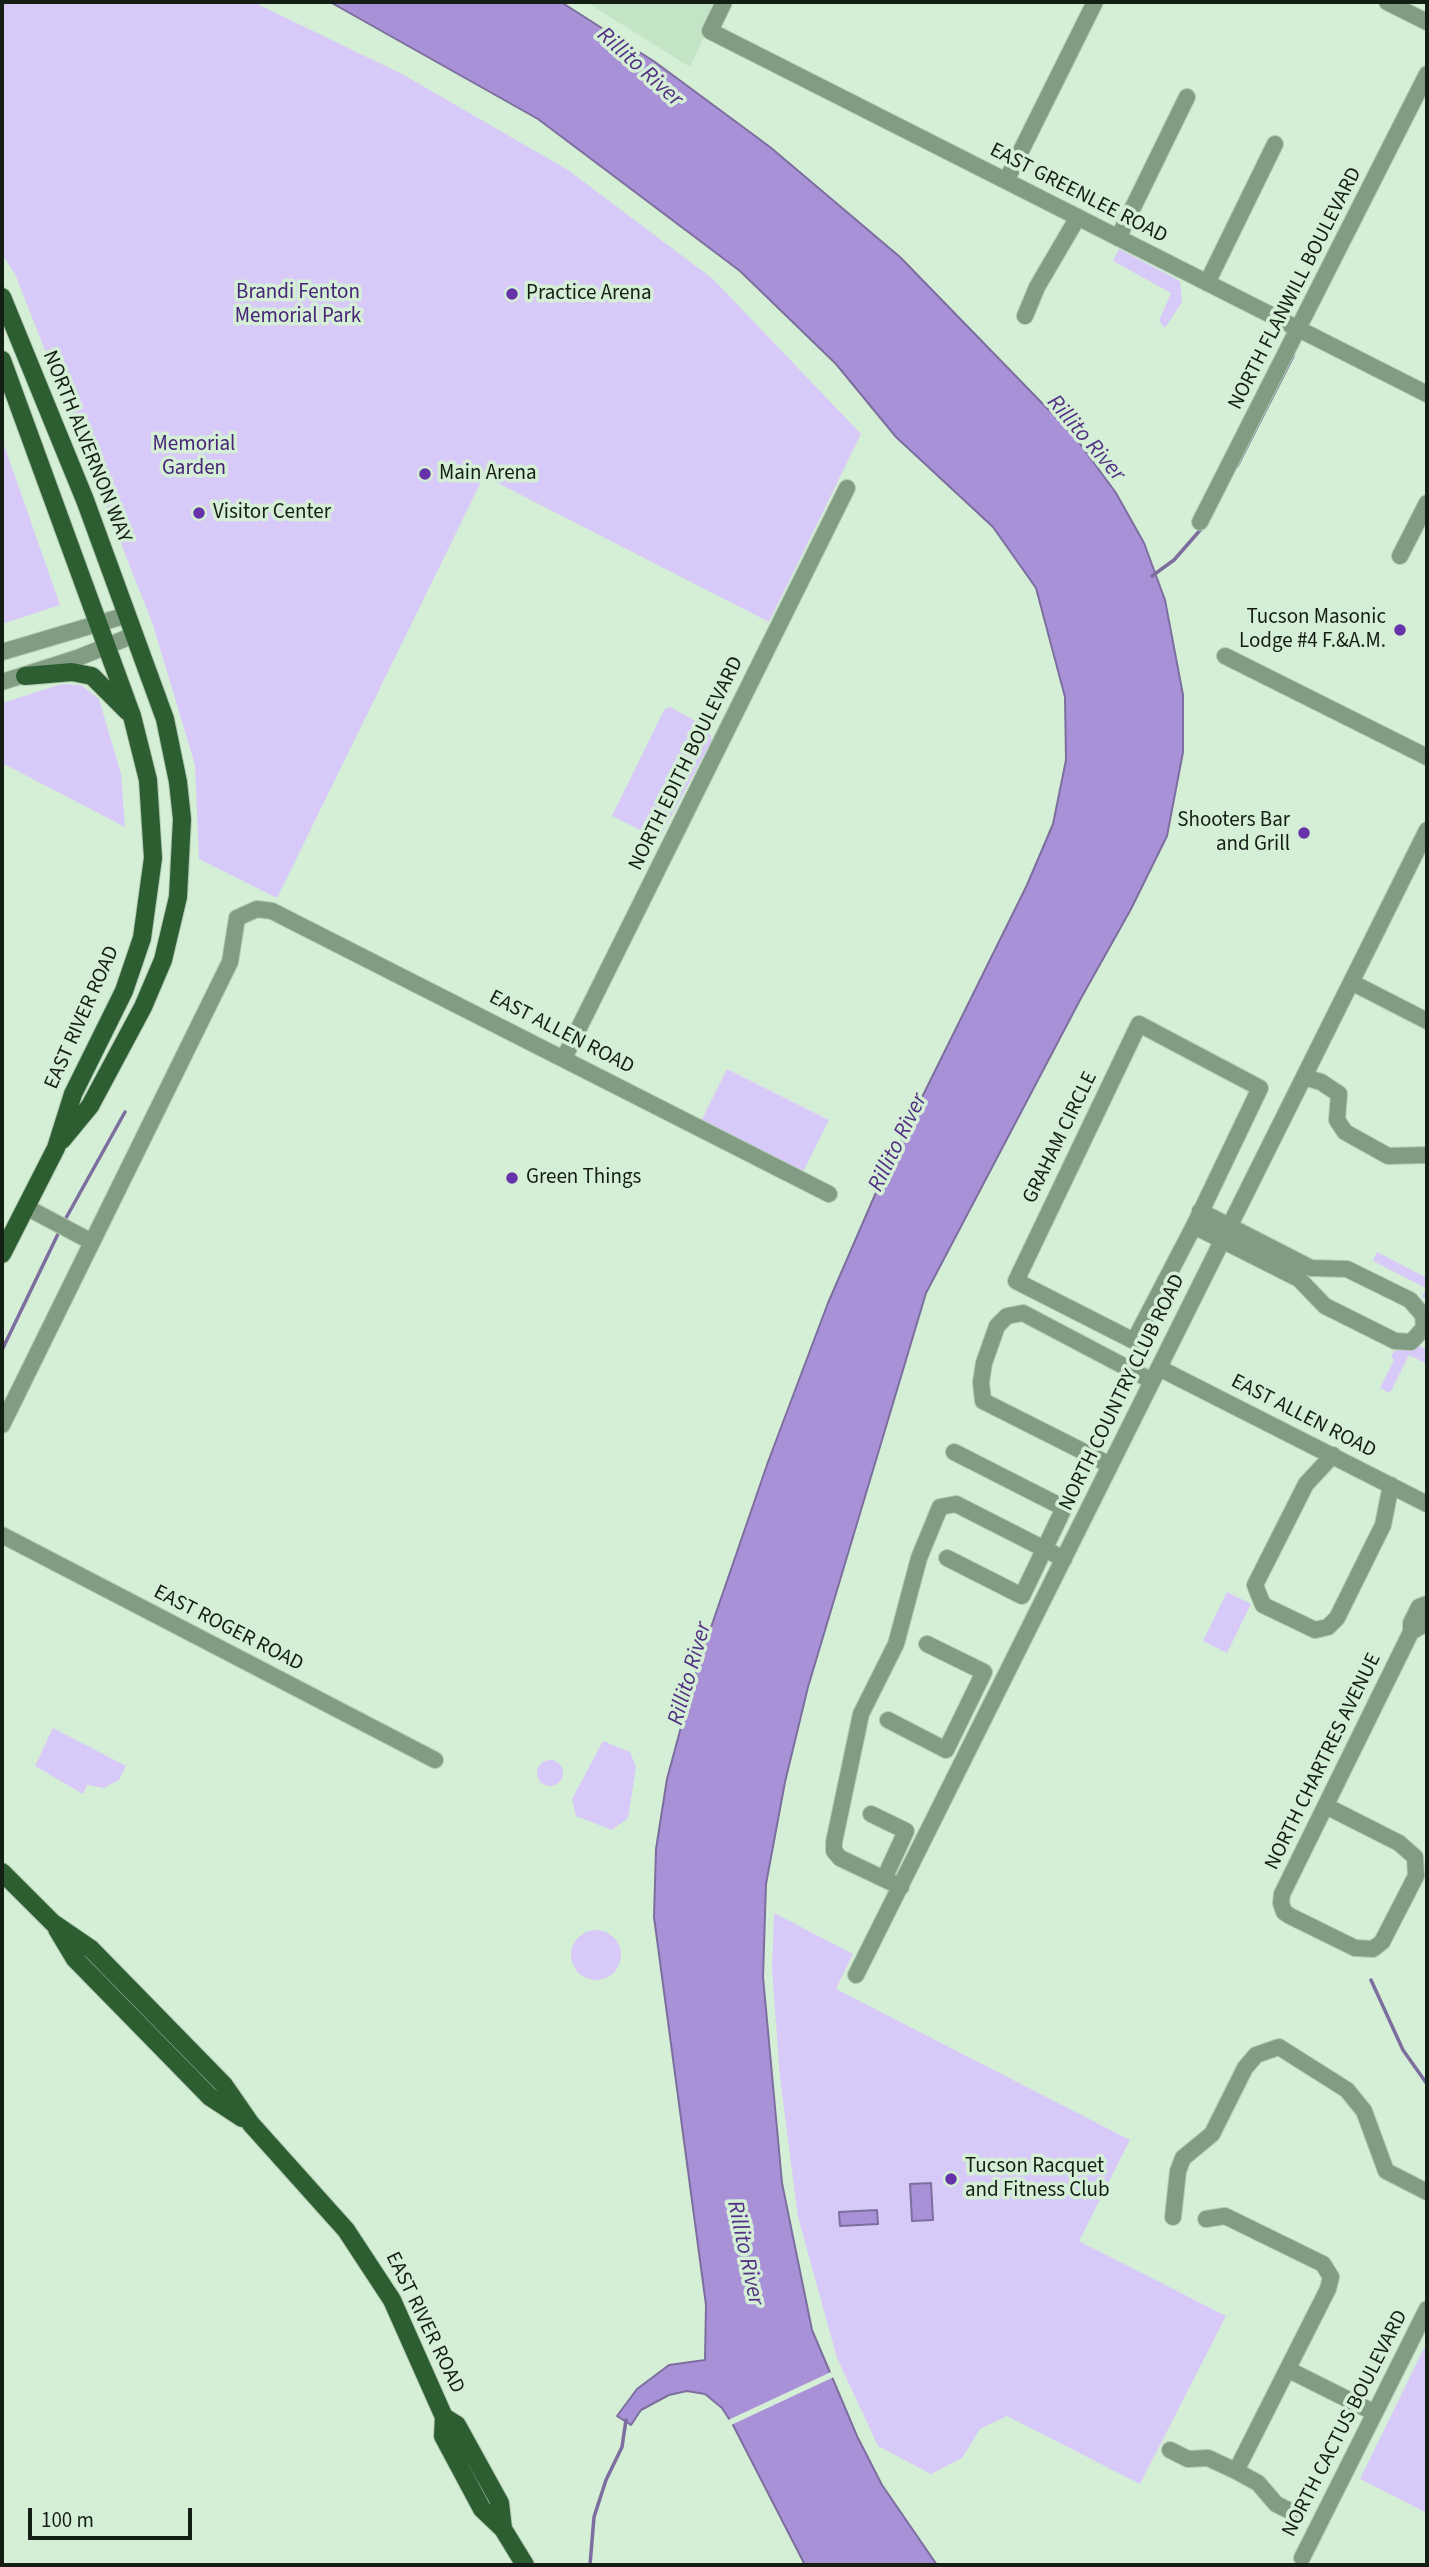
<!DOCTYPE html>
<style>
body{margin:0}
#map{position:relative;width:1429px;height:2567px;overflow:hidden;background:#d4efd5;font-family:"Source Sans 3",sans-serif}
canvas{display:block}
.frame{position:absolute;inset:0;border:4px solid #141e15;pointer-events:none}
.scale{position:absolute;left:28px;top:2508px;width:164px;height:32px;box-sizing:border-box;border:4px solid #141e15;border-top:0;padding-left:9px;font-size:21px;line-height:24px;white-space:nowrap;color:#141e15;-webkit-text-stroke:5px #d4efd5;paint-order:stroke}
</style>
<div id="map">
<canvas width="1429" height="2567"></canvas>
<div class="frame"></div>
<div class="scale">100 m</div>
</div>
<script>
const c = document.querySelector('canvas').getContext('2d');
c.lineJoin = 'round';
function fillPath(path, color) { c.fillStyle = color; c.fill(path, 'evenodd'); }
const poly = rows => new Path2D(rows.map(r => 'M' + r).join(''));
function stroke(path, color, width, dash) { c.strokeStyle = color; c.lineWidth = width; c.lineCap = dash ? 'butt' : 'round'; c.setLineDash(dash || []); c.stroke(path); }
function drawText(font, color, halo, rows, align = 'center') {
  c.font = font + ' "Source Sans 3",sans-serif'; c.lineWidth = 7; c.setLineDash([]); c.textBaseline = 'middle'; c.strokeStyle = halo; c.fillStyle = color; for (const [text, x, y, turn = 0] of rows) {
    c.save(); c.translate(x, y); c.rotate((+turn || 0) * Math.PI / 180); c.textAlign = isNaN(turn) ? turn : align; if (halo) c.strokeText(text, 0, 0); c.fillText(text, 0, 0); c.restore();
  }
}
fillPath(poly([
 [586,2,720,2,690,67]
]), '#c4e5c5');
fillPath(poly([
 [2,2,253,2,402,74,568,170,713,279,861,434,769,622,484,476,277,898,199,859,195,765,153,625,15,274,2,254],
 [1119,249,1180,281,1182,302,1165,328,1159,321,1171,293,1113,261],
 [2,439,60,605,2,624],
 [62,684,81,685,99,699,121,774,125,827,2,763,2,703],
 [670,707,707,727,712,740,659,839,612,816,664,710],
 [727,1069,829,1120,803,1172,701,1121],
 [1377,1252,1427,1278,1427,1299,1422,1297,1426,1288,1373,1261],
 [1419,1346,1427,1350,1427,1364,1409,1355,1390,1393,1380,1388,1394,1360,1391,1358,1394,1351],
 [1227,1592,1251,1604,1227,1653,1203,1641],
 [53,1728,126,1766,119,1780,104,1788,87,1785,83,1794,35,1766],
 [603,1741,630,1752,636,1767,628,1818,612,1830,576,1816,572,1799],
 '537 1773a13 13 0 1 1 26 0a13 13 0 1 1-26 0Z',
 [774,1913,853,1954,836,1989,1130,2140,1079,2241,1226,2316,1140,2484,1007,2416,980,2429,962,2458,931,2474,878,2446,837,2358,798,2217,780,2078,772,1968],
 '571 1955a25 25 0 1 1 50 0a25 25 0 1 1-50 0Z',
 [1427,2342,1427,2513,1360,2479]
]), '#d8caf8');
const water = poly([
 [330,2,561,2,655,62,770,147,900,257,1075,437,1116,493,1144,543,1165,600,1183,695,1183,752,1167,836,1131,909,1080,1000,926,1293,808,1687,785,1782,766,1884,763,1977,782,2183,812,2330,857,2436,882,2485,937,2565,805,2565,733,2425,722,2408,705,2394,687,2391,669,2395,641,2410,631,2425,617,2416,637,2389,669,2365,705,2360,706,2305,654,1917,656,1849,667,1779,697,1668,768,1462,828,1303,884,1174,1027,885,1053,824,1066,760,1065,697,1036,588,993,527,896,437,836,364,740,271,538,119,330,2],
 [931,2183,933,2220,912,2221,910,2184,931,2183],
 [877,2210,878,2224,840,2226,839,2212,877,2210]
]);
fillPath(water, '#a991d8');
stroke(water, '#7c6e9e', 2);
fillPath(poly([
 [831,2372,834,2377,729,2426,726,2421]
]), '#d4efd5');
stroke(poly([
 [1237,466,1293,356],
 [1152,576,1174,560,1202,528],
 [66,1218,125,1112],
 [2,1350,58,1234],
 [1371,1980,1403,2050,1427,2084],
 [590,2565,594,2517,606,2480,622,2447,626,2420]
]), '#7c6e9e', 3.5);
const minor = poly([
 [724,2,710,31,1427,394],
 [1387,2,1427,22],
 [1006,181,1095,2],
 [1118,238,1187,97],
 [1207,283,1275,144],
 [1025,316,1037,287,1078,217],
 [1200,522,1427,74],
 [1400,556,1427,503],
 [2,652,127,615],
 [1225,656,1427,757],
 [2,682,80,657,134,635],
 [1351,982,1427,1021],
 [1139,1024,1260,1088,1194,1226,1134,1341,1016,1281,1139,1024],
 [564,1058,847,488],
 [1304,1077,1321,1082,1339,1094,1337,1120,1345,1132,1388,1156,1427,1155],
 [26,1207,92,1242],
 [1194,1226,1299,1279,1325,1306,1395,1341,1411,1342,1424,1328,1423,1315,1410,1300,1347,1269,1311,1268,1200,1211],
 [1159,1368,1427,1504],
 [2,1425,230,962,237,918,257,909,272,911,829,1194],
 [1333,1455,1306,1484,1255,1585,1263,1605,1315,1630,1328,1627,1337,1618,1383,1525,1391,1485],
 [1110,1465,983,1401,981,1382,984,1363,997,1326,1007,1316,1023,1313,1152,1381],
 [2,1535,435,1760],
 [947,1558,1022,1596,1064,1508,954,1452],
 [1411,1632,1423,1625,1427,1617],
 [888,1720,946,1750,984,1672,927,1644],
 [1326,1806,1399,1843,1415,1857,1416,1876,1382,1942,1373,1949,1355,1948,1290,1916,1284,1912,1281,1903,1282,1894,1411,1632,1411,1623,1419,1607,1427,1604],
 [871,1814,906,1831,884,1879],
 [901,1887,840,1858,834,1851,834,1842,861,1714,896,1644,919,1558,940,1507,956,1504,1064,1559],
 [856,1975,1427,830],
 [1173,2217,1178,2171,1183,2158,1212,2134,1245,2068,1256,2055,1279,2047,1347,2090,1364,2111,1386,2171,1427,2192],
 [1206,2219,1225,2216,1323,2264,1331,2277,1328,2289,1236,2471],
 [1289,2370,1375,2413],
 [1170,2450,1188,2459,1208,2458,1236,2471,1258,2483,1276,2504,1292,2512],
 [1302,2558,1427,2309]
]);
const major = poly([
 [2,297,85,500,165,719,178,782,182,819,178,897,163,960,143,1007,90,1106,62,1140],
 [2,360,132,716,148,780,153,858,142,938,124,991,73,1094,56,1148,2,1254],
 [25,676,72,672,92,676,128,712],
 [2,1872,53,1923,91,1949,224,2085,251,2124,346,2230,392,2300,444,2417,457,2425,500,2503,503,2529],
 [57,1929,75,1959,169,2055,210,2097,242,2118],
 [444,2417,443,2436,482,2509,503,2529,525,2565]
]);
stroke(minor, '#b1c9b2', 18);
stroke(major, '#b1c9b2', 20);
stroke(minor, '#829c83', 16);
stroke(major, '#2d5e32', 18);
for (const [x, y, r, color] of [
 [512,294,7,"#6632a9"],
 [425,474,7,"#6632a9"],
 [199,513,7,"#6632a9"],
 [1400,630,7,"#6632a9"],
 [1304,833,7,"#6632a9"],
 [512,1178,7,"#6632a9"],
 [951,2179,7,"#6632a9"]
]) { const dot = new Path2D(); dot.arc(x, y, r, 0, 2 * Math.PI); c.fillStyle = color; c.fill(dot); stroke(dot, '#d4efd5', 2.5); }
drawText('21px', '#141e15', '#d4efd5', [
 ["EAST GREENLEE ROAD",1078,194,27],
 ["NORTH FLANWILL BOULEVARD",1296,289,-63],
 ["NORTH ALVERNON WAY",86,447,68],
 ["NORTH EDITH BOULEVARD",687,764,-64],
 ["EAST RIVER ROAD",83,1018,-66],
 ["EAST ALLEN ROAD",561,1033,27],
 ["GRAHAM CIRCLE",1061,1138,-64],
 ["NORTH COUNTRY CLUB ROAD",1123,1393,-64],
 ["EAST ALLEN ROAD",1303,1417,27],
 ["EAST ROGER ROAD",228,1629,27],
 ["NORTH CHARTRES AVENUE",1324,1762,-64],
 ["EAST RIVER ROAD",424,2323,64],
 ["NORTH CACTUS BOULEVARD",1346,2424,-63]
]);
drawText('21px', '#472477', '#d4efd5', [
 ["Brandi Fenton",298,293],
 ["Memorial Park",298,317],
 ["Memorial",194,445],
 ["Garden",194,469]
]);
drawText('21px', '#141e15', '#d4efd5', [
 ["Practice Arena",526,294],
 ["Main Arena",439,474],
 ["Visitor Center",213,513],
 ["Tucson Masonic",1386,618,"right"],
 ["Lodge #4 F.&A.M.",1386,642,"right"],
 ["Shooters Bar",1290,821,"right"],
 ["and Grill",1290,845,"right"],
 ["Green Things",526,1178],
 ["Tucson Racquet",965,2167],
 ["and Fitness Club",965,2191]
], 'left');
drawText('italic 23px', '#523083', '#d4efd5', [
 ["Rillito River",639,68,42],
 ["Rillito River",1085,439,49],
 ["Rillito River",899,1143,-64],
 ["Rillito River",691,1674,-74],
 ["Rillito River",744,2253,78]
]);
</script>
